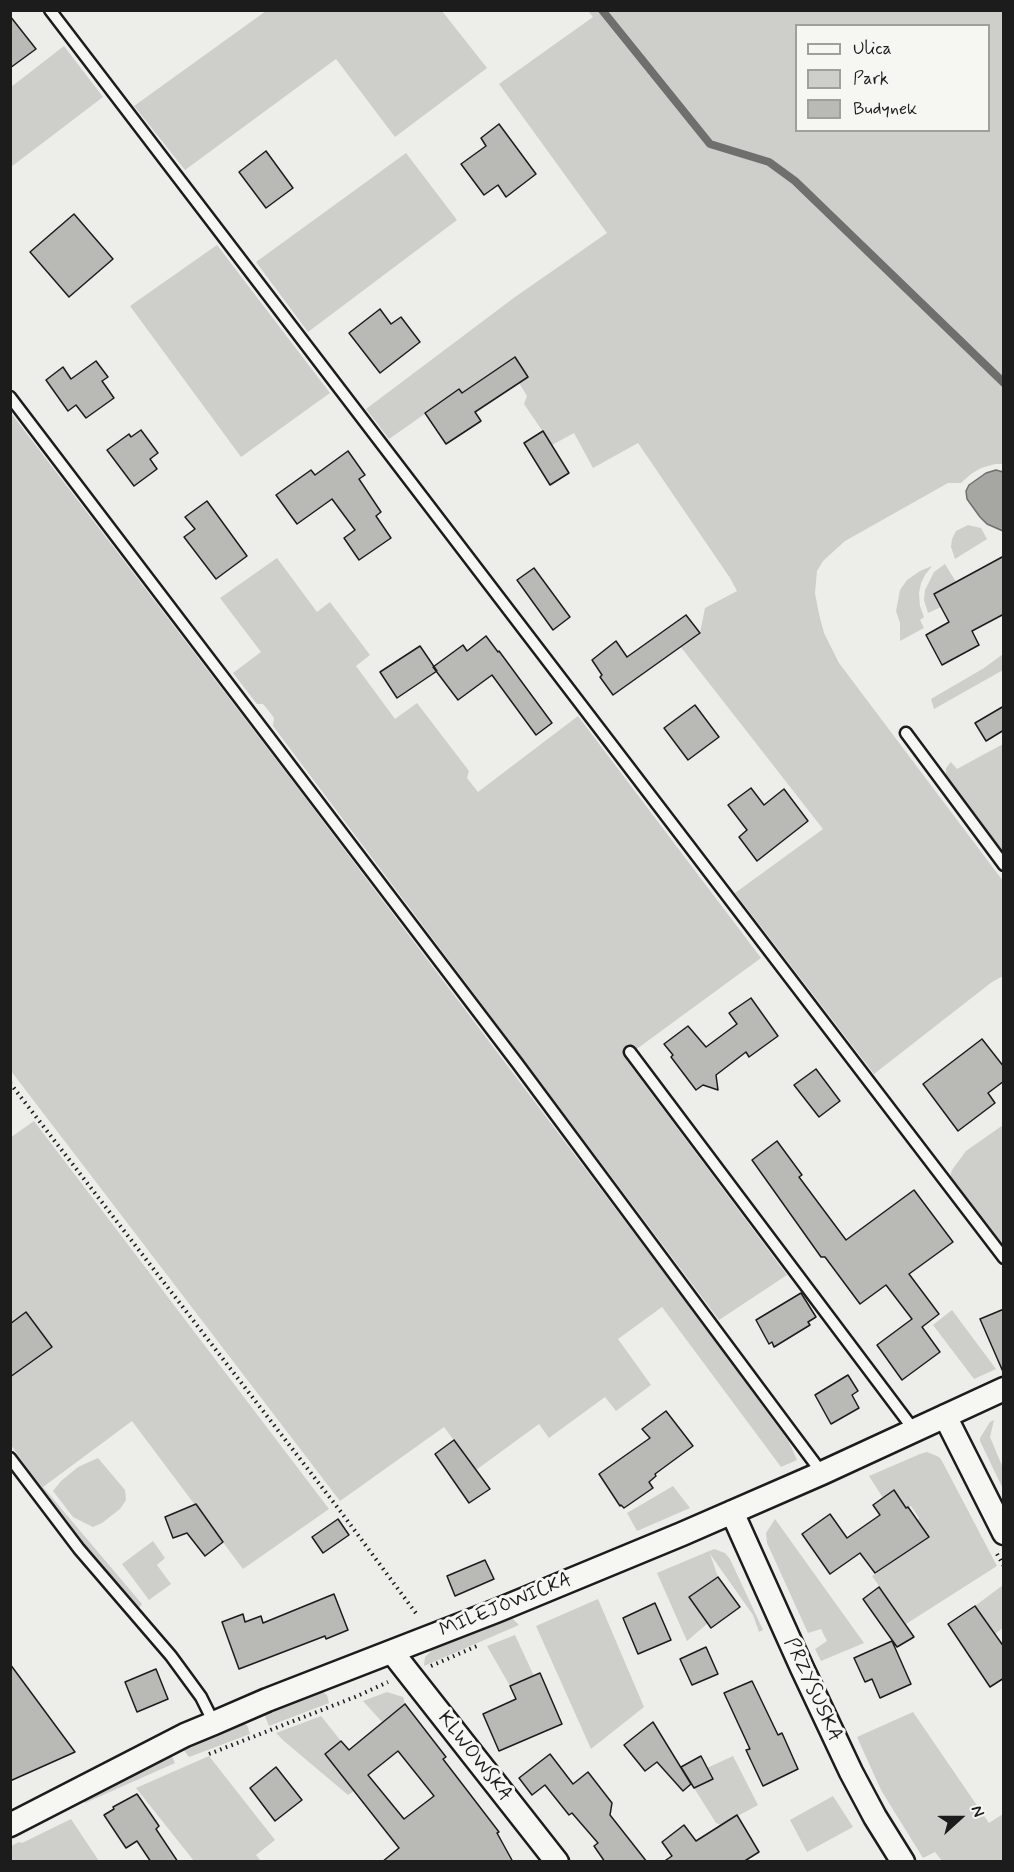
<!DOCTYPE html>
<style>
body{margin:0}
#map{position:relative;width:1014px;height:1872px;overflow:hidden;background:#edede9;font-family:Mynerve,sans-serif}
canvas{display:block}
.frame{position:absolute;inset:0;border:12px solid #1c1c1c;pointer-events:none}
.legend{position:absolute;left:795px;top:24px;width:195px;height:108px;box-sizing:border-box;background:#f6f6f2;border:2px solid #9f9f9c;margin:0;padding:8px 10px;list-style:none;font-size:18px;color:#1c1c1c}
.legend li{display:flex;align-items:center;gap:12px;height:30px}
.legend b{width:30px;border:2px solid #9f9f9c}
.north{position:absolute;left:930px;top:1788px;width:60px;height:60px;-webkit-text-stroke:4px #f6f6f2;paint-order:stroke;rotate:69deg;font-size:16px;font-weight:700;line-height:24px;text-align:center;color:#1c1c1c}
.north::after{content:'';display:block;margin:auto;width:21px;height:27px;background:#1c1c1c;clip-path:polygon(50% 0,100% 100%,50% 72%,0 100%)}
</style>
<div id="map">
<canvas width="1014" height="1872"></canvas>
<div class="frame"></div>
<ul class="legend">
<li><b style="height:8px;background:#f6f6f2"></b>Ulica</li>
<li><b style="height:16px;background:#cececb"></b>Park</li>
<li><b style="height:16px;background:#b9b9b6"></b>Budynek</li>
</ul>
<div class="north">N</div>
</div>
<script>
const c = document.querySelector('canvas').getContext('2d');
c.lineJoin = 'round';
function fillPath(path, color) { c.fillStyle = color; c.fill(path, 'evenodd'); }
const poly = rows => new Path2D(rows.map(r => 'M' + r).join(''));
function stroke(path, color, width, dash) { c.strokeStyle = color; c.lineWidth = width; c.lineCap = dash ? 'butt' : 'round'; c.setLineDash(dash || []); c.stroke(path); }
function drawText(font, color, halo, rows, align = 'center') {
  c.font = font + ' Mynerve,sans-serif'; c.lineWidth = 6; c.setLineDash([]); c.textBaseline = 'middle'; c.strokeStyle = halo; c.fillStyle = color; for (const [text, x, y, turn = 0] of rows) {
    c.save(); c.translate(x, y); c.rotate((+turn || 0) * Math.PI / 180); c.textAlign = isNaN(turn) ? turn : align; if (halo) c.strokeText(text, 0, 0); c.fillText(text, 0, 0); c.restore();
  }
}
fillPath(poly([
 [266,11,442,11,487,68,395,137,336,59,185,170,134,106],
 [588,11,1003,11,1003,464,995,464,981,468,971,474,961,483,948,483,845,541,823,561,817,571,815,593,819,614,824,633,839,663,1003,881,1003,976,992,982,874,1074,735,893,823,829,680,646,700,633,705,608,737,591,730,578,638,443,593,468,574,433,552,445,524,404,527,396,519,383,515,358,463,394,459,390,389,439,366,409,515,297,607,233,499,84,593,17],
 [796,26,988,26,988,130,796,130],
 [64,46,103,97,11,167,11,87],
 [406,153,457,220,308,332,256,262],
 [217,245,330,393,241,457,130,306],
 [11,413,300,791,707,1330,789,1442,797,1460,781,1467,662,1307,618,1339,651,1385,616,1411,605,1397,549,1438,539,1424,476,1470,444,1427,340,1501,11,1071],
 [968,525,981,528,987,539,955,559,951,547,952,539,956,531],
 [277,558,317,612,330,602,370,655,356,666,395,719,417,703,469,771,467,778,478,792,578,716,761,958,638,1048,626,1054,627,1061,787,1275,719,1320,273,726,274,718,268,710,263,704,257,704,233,673,261,652,220,598],
 [945,564,956,582,934,594,941,607,928,613,924,600,925,590,934,572],
 [932,566,925,575,921,583,919,593,920,606,924,617,920,620,924,628,900,641,900,623,896,611,900,590,907,580,920,571],
 [1003,654,1003,670,934,709,931,699,984,668],
 [1003,744,1003,854,948,782,946,775,946,768,951,762,957,769],
 [34,1121,329,1509,243,1569,132,1421,43,1487,142,1604,139,1608,98,1563,62,1518,11,1445,10,1138],
 [1003,1125,1003,1247,950,1177,952,1170,966,1151],
 [952,1310,996,1369,974,1379,933,1325],
 [994,1420,990,1437,1003,1468,1003,1489,980,1441,980,1438,990,1422],
 [927,1452,939,1457,942,1461,997,1566,906,1624,872,1576,929,1537,918,1520,919,1518,911,1506,906,1508,894,1490,883,1498,869,1476,920,1454],
 [98,1458,125,1490,126,1500,120,1509,102,1523,93,1527,73,1517,53,1491,61,1481,78,1467],
 [673,1486,690,1508,637,1531,627,1513],
 [775,1519,864,1643,821,1661,815,1649,827,1641,821,1629,808,1633,767,1543,766,1533],
 [153,1541,165,1558,157,1565,171,1584,149,1600,122,1564],
 [714,1549,725,1553,730,1559,763,1630,759,1632,753,1615,710,1554,718,1577,689,1598,708,1623,687,1641,657,1573],
 [1003,1585,1003,1628,995,1634,975,1606],
 [598,1599,644,1707,591,1749,536,1626],
 [512,1618,519,1625,424,1666,425,1657,434,1648],
 [515,1635,534,1676,510,1686,487,1646],
 [321,1691,327,1695,329,1703,269,1726,264,1714],
 [387,1692,403,1697,405,1704,382,1722,363,1701],
 [913,1712,989,1823,1003,1814,1003,1861,942,1861,935,1852,923,1858,897,1816,881,1790,857,1737],
 [321,1716,341,1741,325,1755,354,1791,348,1795,284,1741,276,1733],
 [242,1723,247,1725,250,1734,189,1757,183,1749],
 [171,1755,175,1763,85,1803,82,1799],
 [209,1756,275,1840,256,1855,261,1861,194,1861,136,1788],
 [733,1756,758,1805,721,1825,716,1823,694,1788,713,1779,707,1768],
 [833,1796,853,1827,807,1852,790,1820],
 [71,1819,99,1861,11,1861,11,1846,19,1842,22,1843]
]), '#cececb');
const water = poly([
 [996,470,1003,472,1003,531,987,524,980,517,967,499,966,491,969,485,986,473,996,470]
]);
fillPath(water, '#a6a6a3');
stroke(water, '#6f6f6d', 1.5);
stroke(poly([
 [602,10,710,144,769,162,795,181,1004,383]
]), '#6f6f6d', 8);
const building = poly([
 [10,16,36,49,10,68,10,16],
 [499,124,536,174,506,197,498,185,484,195,461,164,486,146,481,138,499,124],
 [266,151,293,188,266,208,239,172,266,151],
 [74,214,113,259,69,297,30,252,74,214],
 [380,309,391,324,401,317,420,342,380,373,349,333,380,309],
 [515,357,528,377,475,412,481,421,446,444,425,413,459,389,462,393,515,357],
 [96,361,108,377,102,381,114,398,86,418,76,405,68,411,46,380,63,367,71,379,96,361],
 [141,430,158,453,150,459,157,469,134,486,107,450,129,434,131,437,141,430],
 [543,431,569,473,550,485,524,443,543,431],
 [348,451,365,475,359,479,381,512,376,516,391,538,359,560,344,538,355,530,332,499,297,524,276,495,311,470,315,475,348,451],
 [207,501,247,556,216,579,184,537,195,529,185,517,207,501],
 [1004,556,1004,614,972,631,979,645,942,665,926,635,949,622,934,594,1004,556],
 [534,568,570,617,553,630,517,580,534,568],
 [686,615,700,633,613,695,600,677,602,675,592,660,616,641,627,657,686,615],
 [486,636,498,652,499,651,552,723,536,735,492,675,458,700,433,667,463,645,467,651,486,636],
 [420,646,437,671,397,698,380,672,420,646],
 [695,705,719,737,688,760,664,728,695,705],
 [1004,706,1004,730,986,741,975,723,1004,706],
 [751,788,764,805,784,789,808,821,757,861,739,837,747,830,728,805,751,788],
 [751,998,778,1036,749,1057,746,1052,716,1075,718,1090,703,1085,696,1090,671,1057,673,1055,664,1044,688,1026,706,1047,737,1024,729,1013,751,998],
 [982,1039,1004,1067,1004,1081,988,1093,995,1103,958,1131,923,1084,982,1039],
 [816,1069,840,1101,819,1117,794,1085,816,1069],
 [777,1141,802,1175,799,1177,846,1240,914,1190,953,1242,909,1274,939,1314,922,1327,940,1352,902,1380,877,1345,912,1319,886,1285,860,1304,825,1257,821,1257,752,1160,777,1141],
 [801,1293,816,1317,808,1322,810,1325,774,1347,772,1342,769,1344,756,1320,801,1293],
 [1004,1309,1004,1374,980,1319,1004,1309],
 [26,1312,52,1347,10,1377,10,1324,26,1312],
 [848,1375,858,1391,852,1395,859,1408,831,1424,815,1395,848,1375],
 [666,1411,693,1446,655,1474,656,1476,649,1482,653,1488,624,1508,621,1505,620,1506,599,1474,650,1438,642,1429,666,1411],
 [454,1440,490,1489,469,1503,435,1454,454,1440],
 [894,1490,906,1508,908,1507,929,1537,875,1573,860,1553,830,1574,802,1534,830,1514,847,1538,880,1515,873,1505,894,1490],
 [196,1504,223,1542,205,1556,187,1533,173,1538,165,1517,196,1504],
 [338,1519,349,1535,323,1553,312,1537,338,1519],
 [485,1560,494,1579,455,1596,447,1576,485,1560],
 [718,1577,740,1607,711,1628,689,1597,718,1577],
 [879,1587,914,1637,897,1647,863,1599,879,1587],
 [334,1594,348,1630,326,1639,325,1636,239,1669,222,1622,243,1614,245,1622,261,1616,263,1623,334,1594],
 [655,1603,671,1640,638,1654,623,1618,655,1603],
 [975,1606,1004,1647,1004,1678,990,1687,948,1624,975,1606],
 [892,1641,911,1684,880,1698,872,1679,865,1682,854,1658,892,1641],
 [706,1647,718,1674,692,1685,680,1659,706,1647],
 [10,1664,75,1752,10,1781,10,1664],
 [156,1669,168,1699,137,1712,125,1682,156,1669],
 [540,1673,562,1724,499,1751,483,1714,516,1699,510,1686,540,1673],
 [752,1681,778,1735,782,1733,798,1769,763,1786,746,1750,750,1749,724,1693,752,1681],
 [405,1704,446,1757,443,1759,499,1832,497,1833,513,1862,382,1862,399,1848,325,1754,341,1741,349,1750,405,1704],
 [398,1751,434,1796,404,1819,368,1775,398,1751],
 [653,1722,691,1784,683,1791,657,1762,645,1771,624,1745,653,1722],
 [550,1754,573,1784,588,1772,612,1803,610,1815,647,1862,605,1862,594,1846,598,1843,572,1813,569,1815,545,1785,532,1795,519,1778,550,1754],
 [701,1756,713,1779,694,1788,681,1767,701,1756],
 [276,1767,302,1800,275,1821,250,1788,276,1767],
 [137,1794,159,1826,156,1829,178,1862,151,1862,137,1841,126,1848,104,1815,114,1809,113,1807,137,1794],
 [737,1815,759,1852,743,1862,663,1862,672,1856,662,1842,684,1825,696,1841,737,1815]
]);
fillPath(building, '#b9b9b6');
stroke(building, '#1c1c1c', 1.5);
const lane = poly([
 [50,10,1004,1258],
 [10,397,517,1063,822,1473],
 [906,733,1004,865],
 [630,1052,914,1430],
 [10,1458,79,1549,171,1656,201,1697,214,1723]
]);
const street = poly([
 [945,1416,1004,1533],
 [732,1512,802,1668,851,1772,875,1817,903,1862],
 [392,1652,557,1862],
 [10,1825,185,1735,214,1723,267,1700,496,1611,682,1534,822,1473,1004,1389]
]);
stroke(lane, '#1c1c1c', 15);
stroke(street, '#1c1c1c', 27);
stroke(poly([
 [10,1083,341,1512,418,1616],
 [997,1554,1004,1566],
 [431,1666,477,1646],
 [209,1754,355,1697,388,1682]
]), '#1c1c1c', 4, [1.5, 4.5]);
stroke(lane, '#f6f6f2', 10);
stroke(street, '#f6f6f2', 22);
drawText('20px', '#1c1c1c', '#f6f6f2', [
 ["MILEJOWICKA",506,1606,-22],
 ["PRZYSUSKA",812,1690,65],
 ["KLWOWSKA",474,1757,52]
]);
</script>
